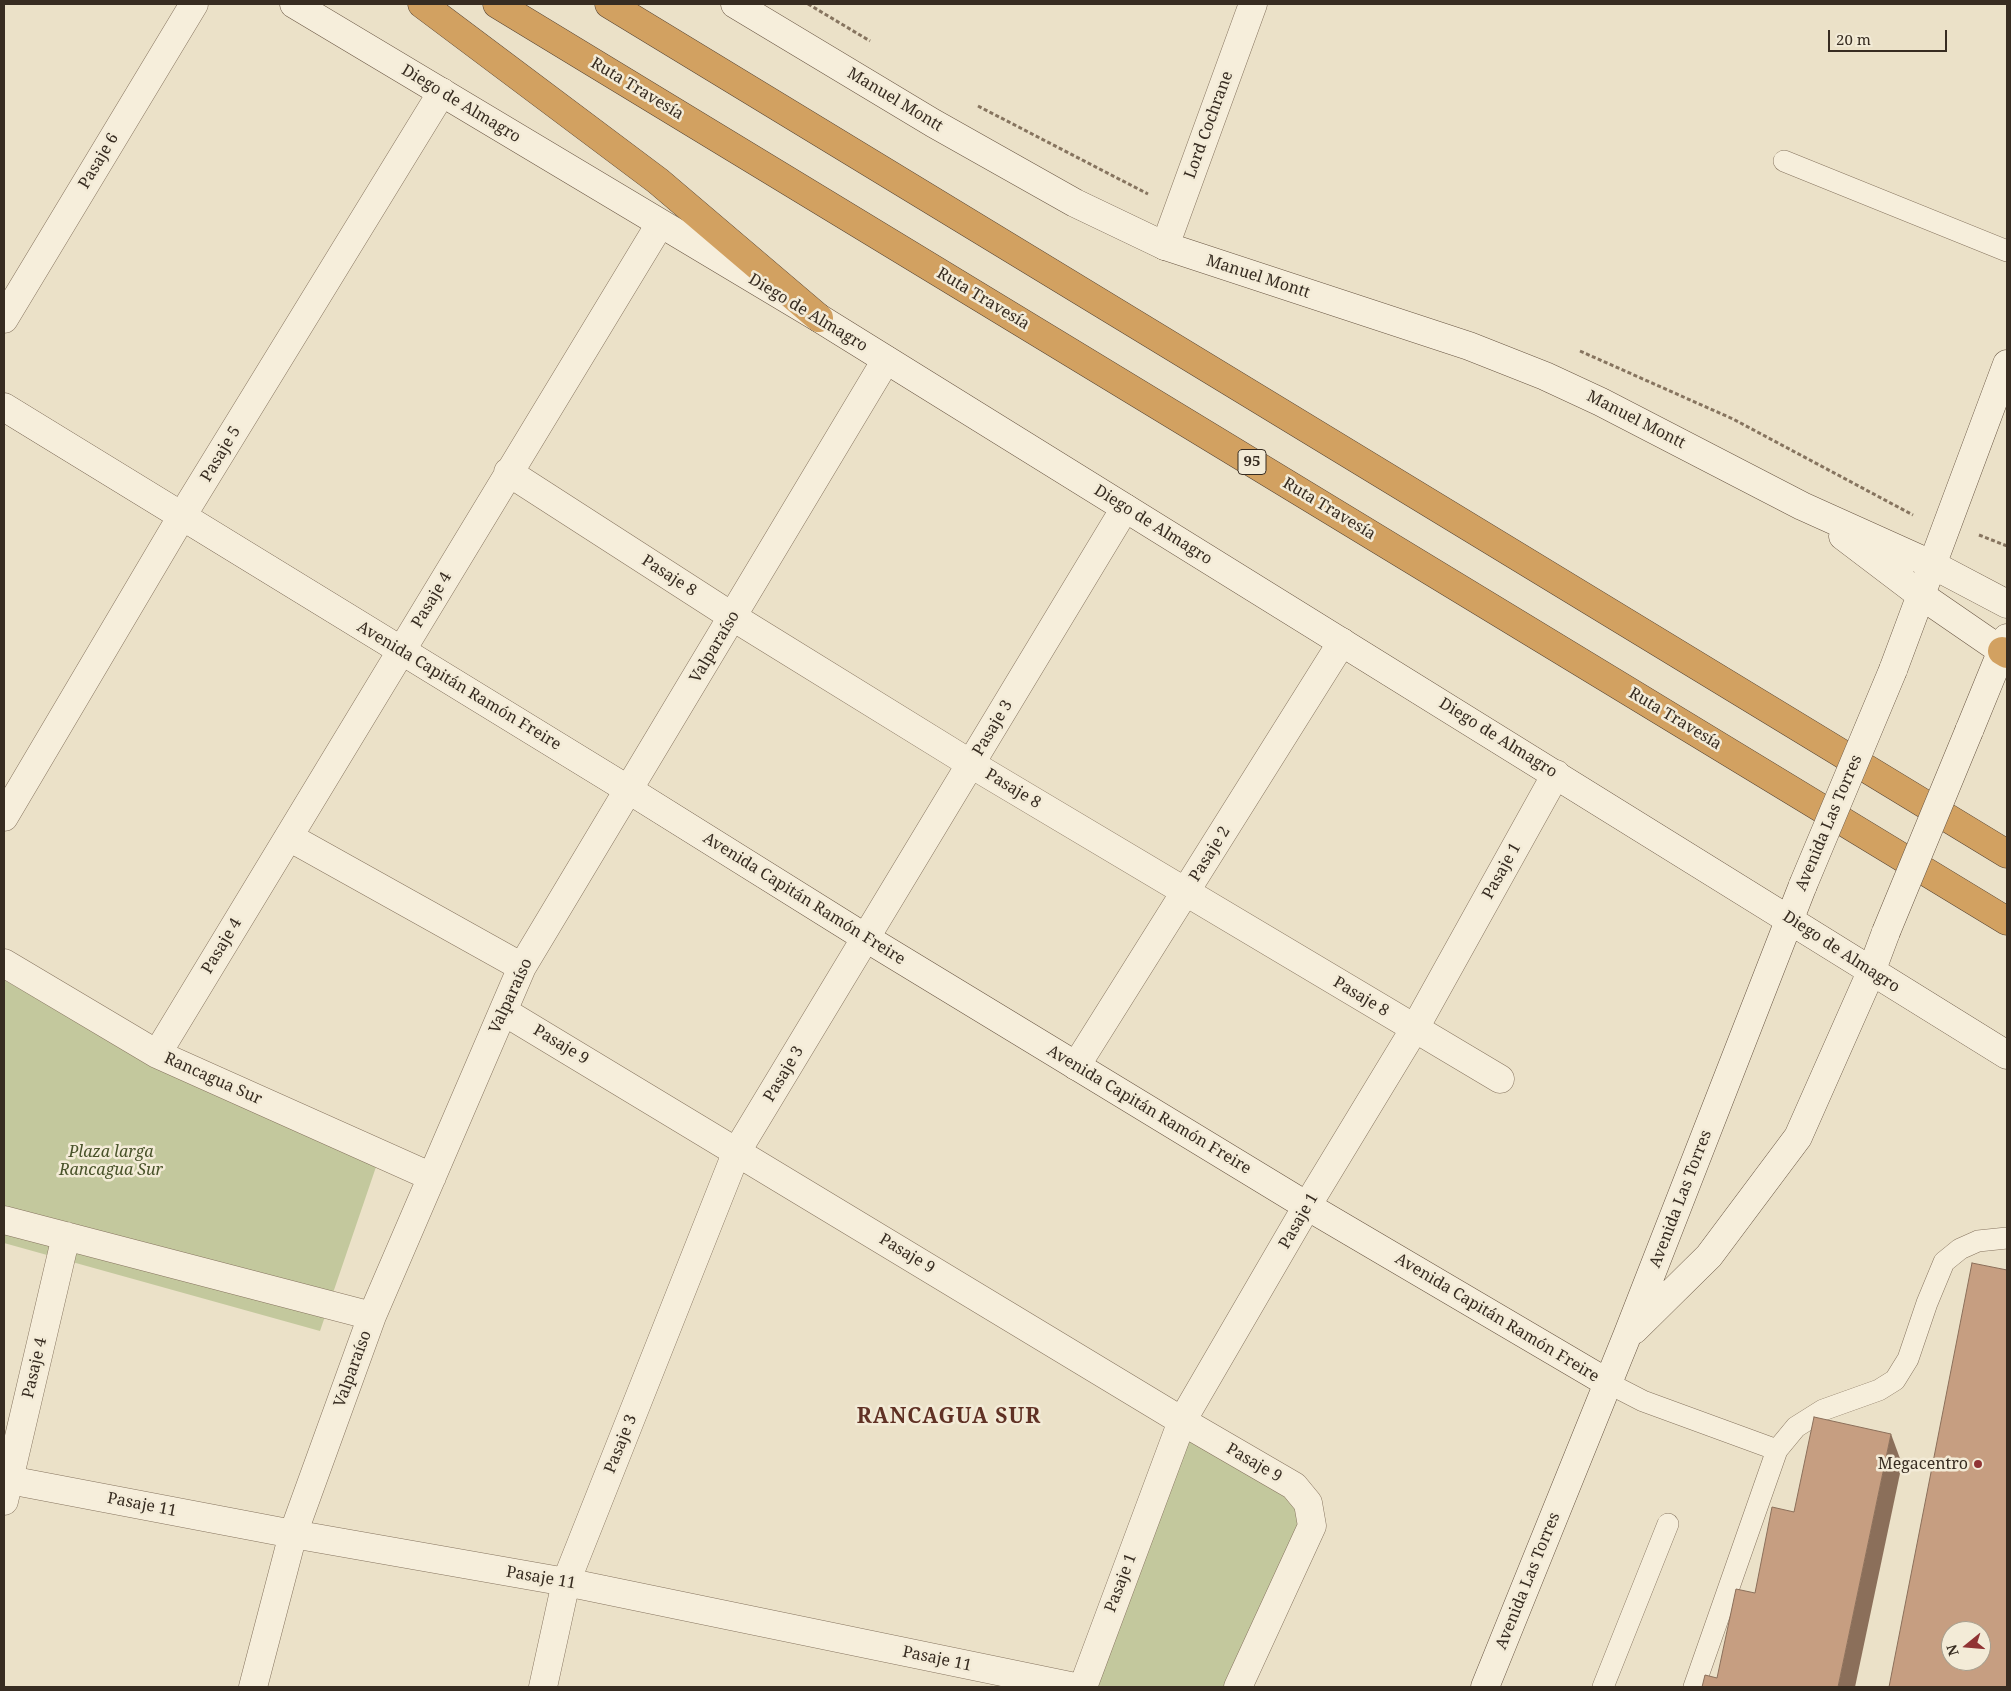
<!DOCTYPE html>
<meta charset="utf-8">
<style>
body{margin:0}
#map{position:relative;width:2011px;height:1691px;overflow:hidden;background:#ebe1c8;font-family:"Noto Serif",serif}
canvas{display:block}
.frame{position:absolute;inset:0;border:5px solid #372c21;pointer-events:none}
.north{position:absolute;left:1941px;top:1621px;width:50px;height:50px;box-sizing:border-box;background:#f3ebd7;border:1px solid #a89f8e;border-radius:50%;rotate:253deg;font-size:14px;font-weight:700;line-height:20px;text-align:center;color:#372c21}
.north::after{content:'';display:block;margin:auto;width:18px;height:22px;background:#903434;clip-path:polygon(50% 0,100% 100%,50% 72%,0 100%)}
.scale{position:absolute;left:1828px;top:30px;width:119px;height:22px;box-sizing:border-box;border:2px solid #372c21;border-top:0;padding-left:6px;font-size:15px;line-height:18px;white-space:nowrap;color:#372c21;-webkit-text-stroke:4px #f3ebd7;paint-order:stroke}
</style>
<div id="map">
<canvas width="2011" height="1691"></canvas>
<div class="frame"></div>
<div class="north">N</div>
<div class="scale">20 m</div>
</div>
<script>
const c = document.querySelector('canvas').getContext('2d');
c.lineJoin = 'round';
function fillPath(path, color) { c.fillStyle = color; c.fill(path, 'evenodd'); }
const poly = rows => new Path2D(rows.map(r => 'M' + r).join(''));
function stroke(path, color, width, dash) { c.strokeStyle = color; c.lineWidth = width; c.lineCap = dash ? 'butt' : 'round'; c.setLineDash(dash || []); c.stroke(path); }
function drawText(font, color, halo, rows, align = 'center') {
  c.font = font + ' "Noto Serif",serif'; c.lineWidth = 5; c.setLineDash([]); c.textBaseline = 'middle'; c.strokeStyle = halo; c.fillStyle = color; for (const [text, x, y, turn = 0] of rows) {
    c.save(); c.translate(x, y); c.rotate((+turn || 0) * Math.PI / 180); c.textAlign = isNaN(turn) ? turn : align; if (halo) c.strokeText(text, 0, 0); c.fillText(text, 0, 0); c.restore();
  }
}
fillPath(poly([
 [4,980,165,1070,377,1164,320,1331,4,1243],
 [1182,1421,1308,1503,1238,1687,1083,1687]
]), '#c3c89d');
const lane = poly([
 [1784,161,2007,251],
 [1608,1383,1643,1401,1777,1450],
 [1603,1687,1668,1524],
 [1694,1687,1777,1450,1796,1427,1823,1410,1879,1390,1895,1380,1908,1359,1927,1303,1944,1262,1960,1249,1978,1241,2007,1238]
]);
const street = poly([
 [1165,246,1253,4],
 [4,319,194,4],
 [508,472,733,617,971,764,1500,1079],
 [4,817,182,516,442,92],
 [289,837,522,967],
 [4,963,157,1054,432,1177],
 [503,1011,1182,1421,1294,1486,1308,1503,1312,1526,1238,1687],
 [157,1054,660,224],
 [1076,1066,1342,642],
 [4,1220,372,1316],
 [4,1479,293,1534,566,1582,1075,1687],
 [4,1501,66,1236],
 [253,1687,293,1534,372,1316,522,967,886,360],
 [543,1687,566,1582,737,1151,1125,508],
 [1083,1687,1182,1421,1307,1206,1415,1028,1556,774]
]);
const secondary = poly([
 [294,4,819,318,2007,1055],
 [735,4,933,123,1075,203,1165,246,1469,346,1545,376,1601,402,1802,506,1933,565,2007,604],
 [4,407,629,790,866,938,1307,1206,1608,1383],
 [1843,536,1922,596,2002,651],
 [1893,670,2007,364],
 [1969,731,2007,638],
 [1634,1330,1709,1256,1798,1137,1871,972,1886,932],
 [1485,1687,1627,1336,1803,885]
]);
const highway = poly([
 [422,4,658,181,819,318],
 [497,4,2007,921],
 [609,4,2007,854],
 [2002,651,2007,654]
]);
stroke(lane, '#86745f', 22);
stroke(street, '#86745f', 29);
stroke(secondary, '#685542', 29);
stroke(highway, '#544232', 29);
stroke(poly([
 [808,4,870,41],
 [978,106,1148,194],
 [1580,351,1733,419,1913,515],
 [1979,535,2007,546]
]), '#86745f', 3, [4, 2.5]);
stroke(lane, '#f6eedb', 21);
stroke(street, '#f6eedb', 28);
stroke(secondary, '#f6eedb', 28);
stroke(highway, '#d2a161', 28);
const secondaryBridge = poly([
 [1803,885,1893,670],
 [1886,932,1969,731]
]);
stroke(secondaryBridge, '#685542', 29, []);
stroke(secondaryBridge, '#f6eedb', 28);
fillPath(poly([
 [1891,1434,1902,1464,1855,1687,1838,1687]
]), '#8b6f5a');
const building = poly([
 [1972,1263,2007,1270,2007,1687,1889,1687,1972,1263],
 [1951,1631,1981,1631,1981,1661,1951,1661,1951,1631],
 [1814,1417,1891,1434,1838,1687,1702,1687,1705,1675,1717,1678,1736,1589,1755,1593,1772,1507,1794,1512,1814,1417]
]);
fillPath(building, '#c69e81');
stroke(building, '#8b6f5a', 1);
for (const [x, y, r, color] of [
 [1978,1464,5,"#903434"]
]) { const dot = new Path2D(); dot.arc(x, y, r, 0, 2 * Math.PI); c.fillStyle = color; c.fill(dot); stroke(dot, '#f3ebd7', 2); }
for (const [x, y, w] of [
 [1252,462,28]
]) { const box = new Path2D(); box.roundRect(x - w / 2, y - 12.5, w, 25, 4); c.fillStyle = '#f3ebd7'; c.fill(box); stroke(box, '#372c21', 1); }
drawText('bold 15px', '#372c21', null, [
 ["95",1252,462]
]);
drawText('16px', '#372c21', '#f3ebd7', [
 ["Ruta Travesía",637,89,31],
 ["Manuel Montt",895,100,31],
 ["Diego de Almagro",461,104,31],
 ["Lord Cochrane",1209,125,-70],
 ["Pasaje 6",99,161,-59],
 ["Manuel Montt",1258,277,18],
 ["Ruta Travesía",983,299,31],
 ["Diego de Almagro",808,313,31],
 ["Manuel Montt",1636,420,27],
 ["Pasaje 5",221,454,-59],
 ["Ruta Travesía",1329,509,31],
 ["Diego de Almagro",1153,525,32],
 ["Pasaje 8",669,576,33],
 ["Pasaje 4",432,600,-59],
 ["Valparaíso",715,647,-59],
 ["Avenida Capitán Ramón Freire",459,686,31],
 ["Ruta Travesía",1675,719,31],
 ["Pasaje 3",993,728,-59],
 ["Diego de Almagro",1498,738,32],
 ["Pasaje 8",1013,789,31],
 ["Avenida Las Torres",1829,823,-67],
 ["Pasaje 2",1210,854,-58],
 ["Pasaje 1",1502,871,-61],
 ["Avenida Capitán Ramón Freire",804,899,32],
 ["Pasaje 4",222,946,-59],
 ["Diego de Almagro",1841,952,33],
 ["Valparaíso",511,996,-65],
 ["Pasaje 8",1361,997,31],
 ["Pasaje 9",561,1045,31],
 ["Pasaje 3",784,1074,-59],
 ["Rancagua Sur",213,1079,24],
 ["Avenida Capitán Ramón Freire",1149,1110,31],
 ["Avenida Las Torres",1681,1199,-69],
 ["Pasaje 1",1299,1221,-60],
 ["Pasaje 9",907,1254,31],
 ["Avenida Capitán Ramón Freire",1497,1318,31],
 ["Pasaje 4",35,1368,-77],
 ["Valparaíso",353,1369,-70],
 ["Pasaje 3",621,1444,-68],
 ["Pasaje 9",1254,1463,30],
 ["Pasaje 11",142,1505,11],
 ["Pasaje 11",541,1578,10],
 ["Avenida Las Torres",1528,1581,-68],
 ["Pasaje 1",1121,1583,-69],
 ["Pasaje 11",937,1659,12]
]);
drawText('italic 16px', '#485229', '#f3ebd7', [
 ["Plaza larga",111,1152],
 ["Rancagua Sur",111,1170]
]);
drawText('16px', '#372c21', '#f3ebd7', [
 ["Megacentro",1968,1464]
], 'right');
c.letterSpacing = '1px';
drawText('bold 21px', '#603124', '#f3ebd7', [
 ["RANCAGUA SUR",949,1417]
]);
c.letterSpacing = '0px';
</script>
